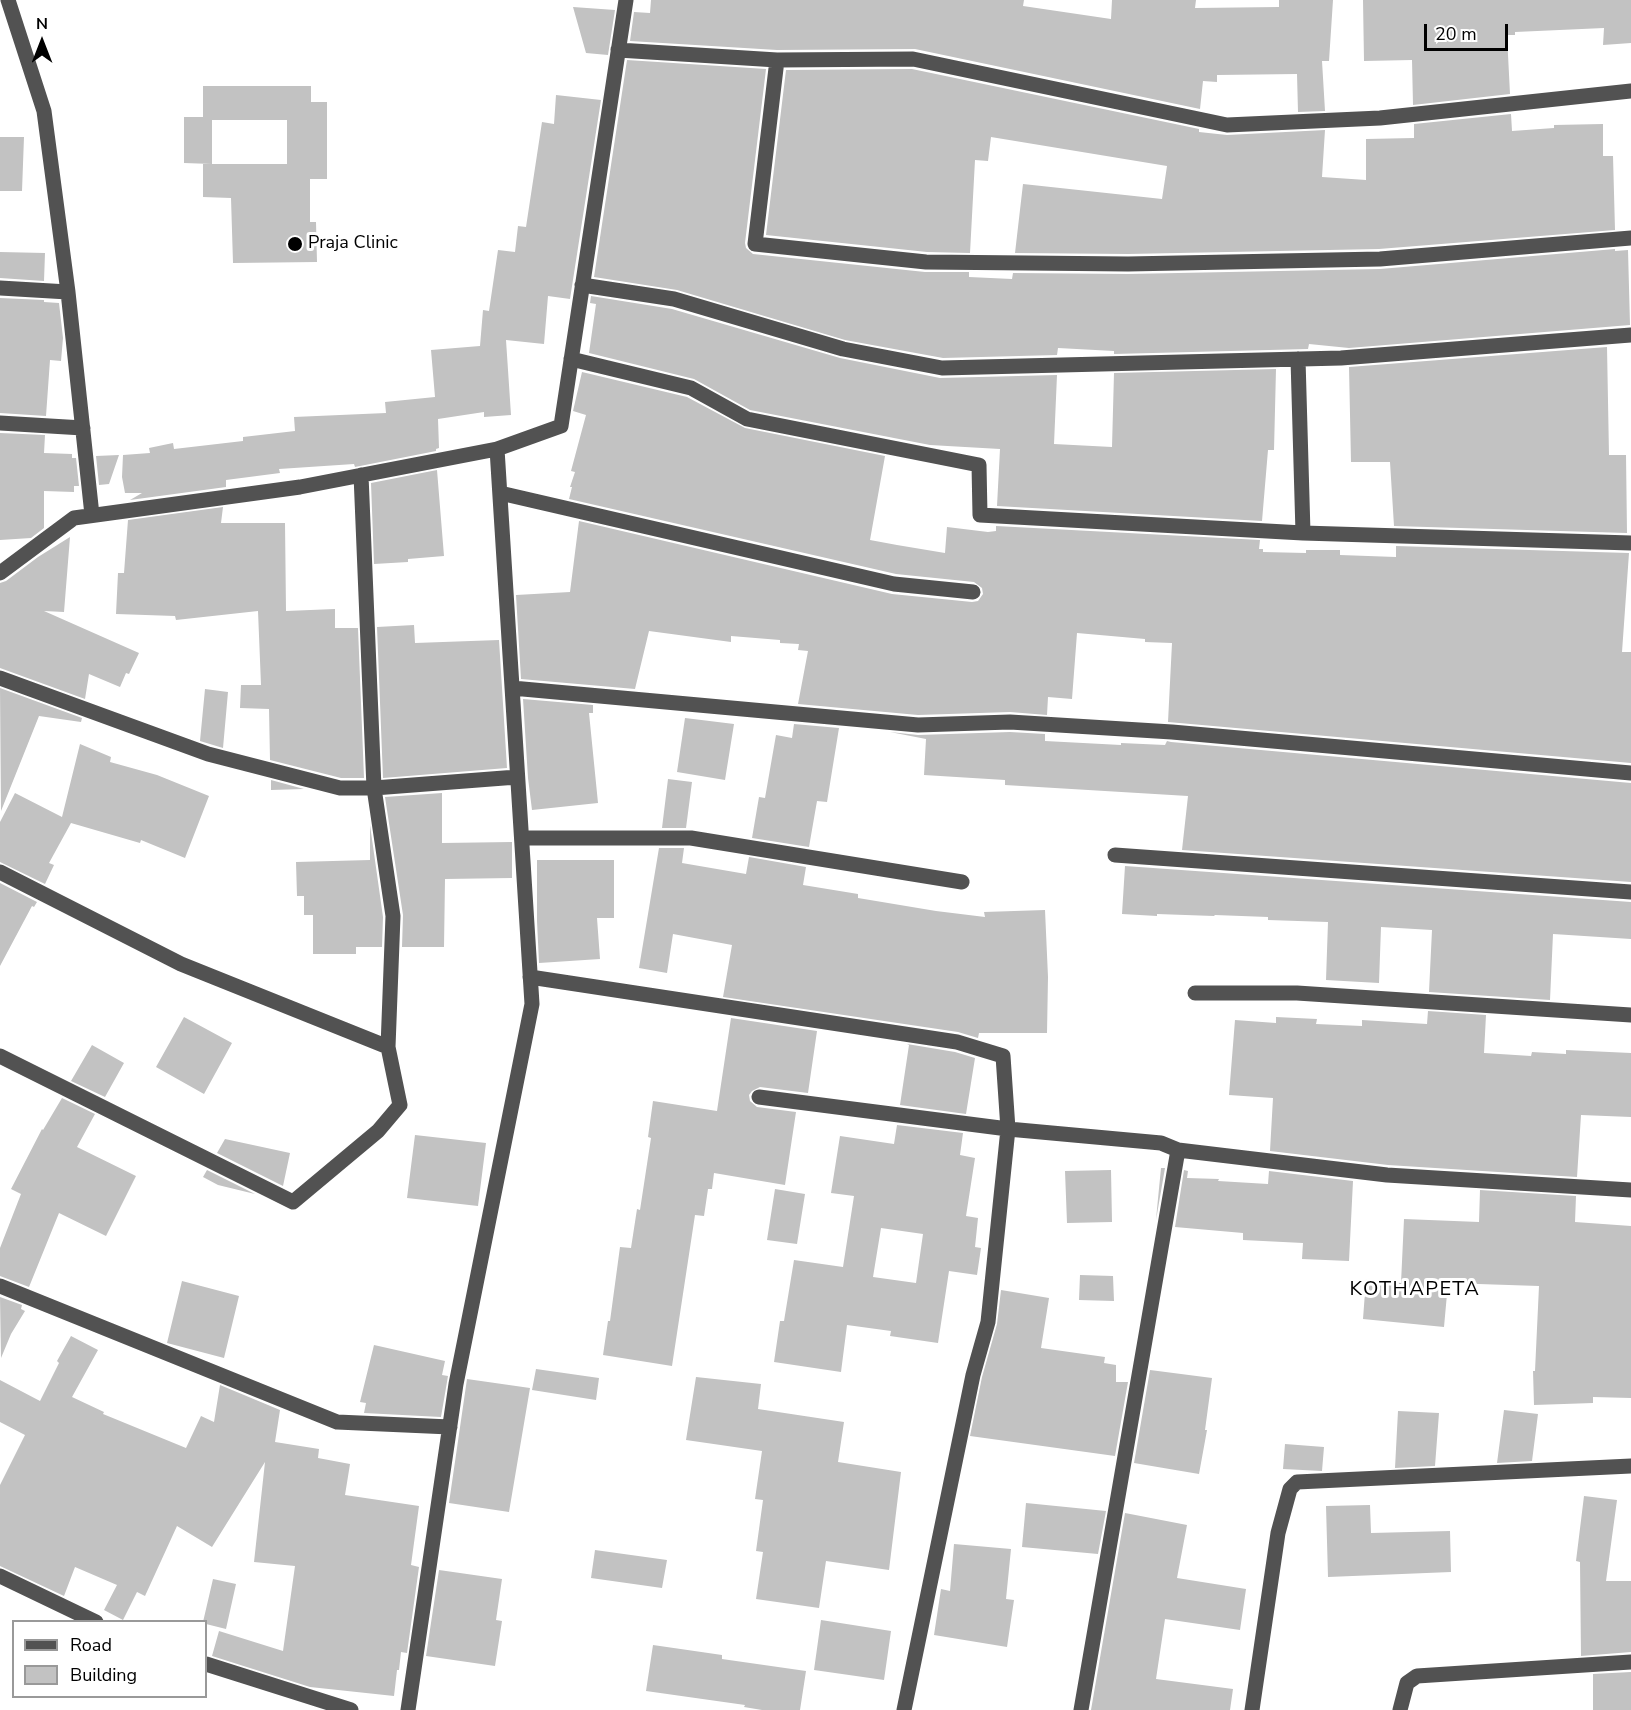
<!DOCTYPE html>
<style>
body{margin:0}
#map{position:relative;width:1631px;height:1710px;overflow:hidden;background:#fff;font-family:"Nunito Sans",sans-serif}
canvas{display:block}
.legend{position:absolute;left:12px;top:1620px;width:195px;height:78px;box-sizing:border-box;background:#fff;border:2px solid #999;margin:0;padding:8px 10px;list-style:none;font-size:18px;color:#000}
.legend li{display:flex;align-items:center;gap:12px;height:30px}
.legend b{width:30px;border:2px solid #999}
.north{position:absolute;left:12px;top:12px;width:60px;height:60px;-webkit-text-stroke:4px #fff;paint-order:stroke;rotate:0deg;font-size:16px;font-weight:700;line-height:24px;text-align:center;color:#000}
.north::after{content:'';display:block;margin:auto;width:21px;height:27px;background:#000;clip-path:polygon(50% 0,100% 100%,50% 72%,0 100%)}
.scale{position:absolute;left:1424px;top:24px;width:84px;height:27px;box-sizing:border-box;border:3px solid #000;border-top:0;padding-left:8px;font-size:18px;line-height:21px;white-space:nowrap;color:#000;-webkit-text-stroke:4px #fff;paint-order:stroke}
</style>
<div id="map">
<canvas width="1631" height="1710"></canvas>
<ul class="legend">
<li><b style="height:8px;background:#525252"></b>Road</li>
<li><b style="height:16px;background:#c2c2c2"></b>Building</li>
</ul>
<div class="north">N</div>
<div class="scale">20 m</div>
</div>
<script>
const c = document.querySelector('canvas').getContext('2d');
c.lineJoin = 'round';
function fillPath(path, color) { c.fillStyle = color; c.fill(path, 'evenodd'); }
const poly = rows => new Path2D(rows.map(r => 'M' + r).join(''));
function stroke(path, color, width, dash) { c.strokeStyle = color; c.lineWidth = width; c.lineCap = dash ? 'butt' : 'round'; c.setLineDash(dash || []); c.stroke(path); }
function drawText(font, color, halo, rows, align = 'center') {
  c.font = font + ' "Nunito Sans",sans-serif'; c.lineWidth = 6; c.setLineDash([]); c.textBaseline = 'middle'; c.strokeStyle = halo; c.fillStyle = color; for (const [text, x, y, turn = 0] of rows) {
    c.save(); c.translate(x, y); c.rotate((+turn || 0) * Math.PI / 180); c.textAlign = isNaN(turn) ? turn : align; if (halo) c.strokeText(text, 0, 0); c.fillText(text, 0, 0); c.restore();
  }
}
fillPath(poly([
 [651,0,1024,0,1023,6,1111,19,1112,0,1196,0,1195,8,1279,7,1279,0,1333,0,1329,61,1322,61,1325,111,1298,112,1297,74,1217,75,1217,82,1203,81,1200,109,915,49,777,50,630,41,634,12,650,13],
 [1363,0,1631,0,1631,43,1603,45,1604,28,1515,32,1515,35,1507,35,1510,94,1413,105,1412,60,1364,61],
 [573,7,615,10,608,55,586,53],
 [627,60,766,69,745,243,746,248,753,254,925,272,969,272,969,277,1012,279,1013,273,1128,274,1380,269,1615,249,1615,251,1628,250,1630,325,1349,348,1309,344,1308,349,1114,354,1114,351,1058,348,1057,355,943,358,845,340,677,290,594,277],
 [912,69,1199,129,1199,132,1227,135,1325,130,1322,177,1366,180,1366,139,1414,138,1414,124,1511,114,1512,131,1554,128,1554,125,1603,124,1603,156,1613,156,1615,230,1379,249,1128,254,1015,253,1023,184,1162,199,1167,166,991,137,988,161,975,160,970,253,927,252,766,235,786,70],
 [203,86,311,86,311,102,327,102,327,179,310,179,310,222,316,222,317,262,233,263,231,198,203,197,203,164,287,164,287,120,212,120,212,164,184,163,184,117,203,117],
 [556,95,601,100,570,299,548,296,544,344,506,340,511,415,484,417,484,412,438,419,439,448,436,449,436,451,355,467,354,464,279,469,280,473,226,480,226,487,130,500,142,493,125,493,122,477,123,455,150,453,149,448,173,443,174,449,243,441,243,437,295,431,294,417,386,413,385,402,435,397,431,350,480,346,483,310,489,311,498,250,515,252,518,226,526,227,542,122,554,124],
 [0,137,24,137,22,191,0,191],
 [0,252,45,253,44,281,0,278],
 [591,296,672,309,840,358,940,378,1057,375,1054,444,1112,447,1114,373,1276,369,1274,450,1268,450,1262,521,997,506,1000,449,930,445,750,410,694,379,589,353,596,304,590,303],
 [0,298,44,300,44,302,59,303,63,338,61,361,50,360,46,416,0,413],
 [1607,347,1609,455,1626,455,1627,533,1394,526,1390,462,1351,462,1349,367],
 [582,372,687,397,745,428,885,456,870,540,897,545,945,553,947,527,988,532,996,531,996,526,1260,540,1259,549,1263,549,1263,552,1306,553,1306,550,1340,550,1340,555,1396,557,1396,546,1629,553,1622,652,1631,652,1631,763,1168,722,1172,643,1145,642,1145,639,1077,633,1072,699,1048,697,1047,715,1010,712,918,715,798,704,808,651,798,650,799,644,780,643,780,640,731,636,731,642,649,631,635,689,521,679,516,595,570,592,579,521,892,594,972,602,978,601,983,594,982,588,974,582,896,574,569,499,572,487,570,487,575,472,571,471,586,415,573,411],
 [0,433,45,435,44,453,72,454,72,458,76,458,79,486,74,486,74,492,44,491,44,528,31,538,0,540],
 [119,455,109,484,99,485,96,456],
 [437,470,444,556,408,559,408,562,374,564,371,483],
 [223,507,221,523,285,523,286,611,335,609,335,628,358,628,364,778,341,778,270,760,269,709,240,708,241,685,261,685,258,611,176,620,175,616,116,614,118,573,124,573,128,520],
 [70,537,64,612,44,611,139,653,129,674,126,673,120,687,89,674,85,699,0,668,0,583,6,581,38,557],
 [414,625,415,643,499,640,507,768,383,778,377,627],
 [0,688,82,718,81,722,39,716,1,811],
 [205,689,228,692,223,748,200,741],
 [523,699,593,705,593,713,589,713,598,803,532,810,528,778],
 [685,718,734,724,725,780,677,772],
 [794,724,839,728,827,802,817,801,809,847,752,838,759,797,765,798,776,735,792,738],
 [890,732,918,735,1010,732,1045,734,1045,741,1121,745,1121,743,1165,745,1167,741,1171,742,1631,783,1631,882,1182,850,1188,796,1005,785,1005,780,924,775,926,739],
 [80,744,111,757,110,762,157,775,209,796,185,858,141,840,140,843,71,823,49,863,54,865,45,884,0,862,0,822,15,793,62,817],
 [668,779,692,782,686,828,662,828],
 [271,780,304,789,271,790],
 [442,793,442,843,512,842,512,878,445,879,444,947,402,947,403,915,385,797],
 [370,825,383,917,382,947,356,947,356,954,313,954,313,915,304,915,304,896,297,896,296,862,370,860],
 [659,848,684,848,682,863,746,874,749,857,806,867,803,885,858,894,858,898,936,911,985,917,984,912,1045,910,1048,977,1047,1033,979,1033,978,1038,958,1032,723,997,732,945,673,934,667,973,639,968],
 [537,860,614,860,614,918,597,918,600,959,539,963,537,921],
 [1125,866,1631,902,1631,939,1553,934,1550,1000,1429,992,1432,930,1381,927,1379,983,1326,980,1328,922,1268,920,1268,917,1215,915,1214,916,1157,914,1157,916,1122,914],
 [0,883,37,902,34,907,32,906,0,966],
 [1428,1011,1486,1015,1484,1053,1531,1056,1532,1052,1566,1054,1566,1050,1631,1053,1631,1117,1581,1115,1577,1177,1388,1165,1270,1151,1273,1098,1229,1095,1235,1020,1276,1023,1276,1017,1317,1019,1316,1024,1362,1026,1362,1020,1427,1024],
 [184,1017,232,1043,204,1094,156,1067],
 [731,1018,817,1031,808,1093,760,1087,752,1091,749,1095,750,1101,757,1107,796,1112,785,1185,714,1173,712,1189,708,1189,704,1216,695,1215,672,1366,603,1355,608,1321,610,1321,620,1247,631,1248,637,1209,640,1210,651,1138,648,1137,653,1101,717,1111],
 [907,1044,955,1052,975,1058,966,1114,900,1105,909,1045],
 [92,1045,124,1063,105,1097,71,1081],
 [62,1098,95,1114,77,1147,136,1176,106,1236,59,1213,29,1287,0,1276,0,1248,21,1194,11,1189,42,1129,43,1130],
 [897,1125,963,1133,960,1155,975,1158,966,1216,978,1218,975,1247,981,1248,977,1275,949,1271,938,1343,890,1336,891,1331,847,1325,841,1372,774,1362,780,1321,784,1321,794,1260,843,1267,854,1196,831,1193,840,1136,894,1144],
 [881,1228,923,1234,916,1283,873,1277],
 [415,1135,486,1143,478,1206,407,1198],
 [225,1139,290,1153,283,1186,217,1153],
 [1161,1168,1165,1168,1156,1220,1157,1209],
 [207,1170,255,1194,218,1185,203,1177],
 [1111,1170,1112,1222,1067,1223,1065,1171],
 [1184,1170,1188,1171,1187,1178,1219,1179,1218,1181,1268,1184,1269,1171,1353,1181,1349,1261,1302,1259,1303,1243,1243,1240,1243,1233,1175,1227],
 [775,1189,805,1194,797,1244,767,1240],
 [1480,1190,1576,1196,1575,1222,1631,1226,1631,1398,1593,1397,1593,1403,1534,1405,1533,1371,1535,1371,1539,1286,1448,1283,1444,1327,1363,1319,1366,1279,1401,1283,1404,1219,1479,1222],
 [1080,1275,1113,1276,1114,1301,1079,1300],
 [182,1281,239,1296,224,1358,167,1343],
 [1001,1290,1049,1298,1041,1348,1105,1357,1104,1363,1116,1365,1116,1382,1128,1382,1115,1456,970,1436,982,1377,997,1324],
 [0,1297,22,1305,21,1309,25,1311,11,1334,1,1358],
 [71,1336,98,1350,72,1397,104,1412,103,1414,186,1448,201,1416,214,1422,220,1385,280,1410,275,1442,319,1449,318,1458,350,1464,345,1495,419,1506,411,1565,419,1567,407,1653,401,1652,399,1670,397,1670,394,1696,310,1687,212,1656,219,1631,283,1651,295,1566,254,1562,265,1462,212,1547,177,1526,145,1596,137,1592,123,1620,104,1610,117,1585,75,1567,64,1596,0,1566,0,1485,25,1435,0,1422,0,1380,40,1401,59,1363,57,1361],
 [374,1345,445,1361,442,1375,448,1376,441,1417,364,1413,366,1403,360,1402],
 [536,1369,599,1378,596,1400,532,1390],
 [1150,1370,1212,1378,1205,1430,1207,1430,1199,1474,1134,1463],
 [696,1377,761,1384,758,1409,844,1422,838,1462,901,1472,889,1570,826,1561,819,1608,756,1599,763,1552,756,1551,763,1500,755,1499,762,1451,686,1440],
 [467,1379,530,1388,509,1512,449,1503],
 [1504,1410,1538,1414,1532,1461,1497,1463],
 [1398,1411,1439,1413,1435,1466,1395,1468],
 [1285,1444,1324,1447,1322,1471,1283,1469],
 [1584,1496,1617,1500,1606,1581,1631,1581,1631,1652,1581,1656,1580,1562,1576,1561],
 [1026,1503,1106,1511,1098,1554,1022,1547],
 [1370,1505,1371,1533,1450,1531,1451,1572,1328,1577,1326,1506],
 [1125,1513,1187,1525,1177,1578,1246,1589,1240,1630,1165,1619,1156,1679,1233,1689,1230,1710,1091,1710],
 [954,1544,1011,1549,1006,1599,1014,1600,1007,1647,934,1635,941,1589,950,1591],
 [595,1550,667,1560,662,1588,591,1578],
 [439,1570,502,1579,496,1620,502,1621,495,1666,426,1656],
 [213,1579,236,1584,226,1629,206,1624,206,1622,203,1622],
 [821,1620,891,1631,884,1680,814,1670],
 [653,1645,722,1655,722,1659,806,1671,800,1710,762,1710,744,1707,745,1705,646,1691],
 [1631,1672,1631,1710,1593,1710,1593,1674]
]), '#c2c2c2');
stroke(poly([
 [8,0,44,111,68,292,92,515],
 [618,50,777,60,755,244,926,262,1128,264,1380,259,1631,238],
 [777,60,913,59,1227,125,1380,118,1631,91],
 [582,285,674,299,843,349,942,368,1341,358,1631,335],
 [0,288,68,292],
 [571,359,691,388,747,419,979,465,980,515,1303,533,1631,543],
 [1298,359,1303,533],
 [0,423,83,428],
 [500,493,894,584,973,592],
 [0,573,74,518,300,487,497,449,561,426,626,0],
 [0,678,208,754,340,788,374,788,517,777],
 [512,688,918,725,1010,722,1172,732,1631,773],
 [522,838,691,838,962,882],
 [1115,855,1631,892],
 [0,872,181,964,388,1047],
 [530,977,957,1042,1003,1056,1008,1129,988,1322,973,1375,904,1710],
 [1195,993,1297,993,1631,1015],
 [0,1056,293,1202,378,1131,400,1105,388,1047,393,916,374,788,361,475],
 [759,1097,1008,1129,1161,1143,1178,1150,1387,1175,1631,1190],
 [0,1286,337,1422,450,1427],
 [0,1576,96,1622],
 [206,1664,351,1710],
 [408,1710,456,1384,532,1004,497,449],
 [1081,1710,1178,1150],
 [1252,1710,1278,1533,1290,1489,1297,1482,1631,1466],
 [1400,1710,1407,1683,1417,1676,1631,1662]
]), '#525252', 15);
for (const [x, y, r, color] of [
 [295,244,8,"#000"]
]) { const dot = new Path2D(); dot.arc(x, y, r, 0, 2 * Math.PI); c.fillStyle = color; c.fill(dot); stroke(dot, '#fff', 2); }
drawText('18px', '#000', '#fff', [
 ["Praja Clinic",308,244]
], 'left');
c.letterSpacing = '1.5px';
drawText('20px', '#000', '#fff', [
 ["KOTHAPETA",1415,1290]
]);
c.letterSpacing = '0px';
</script>
